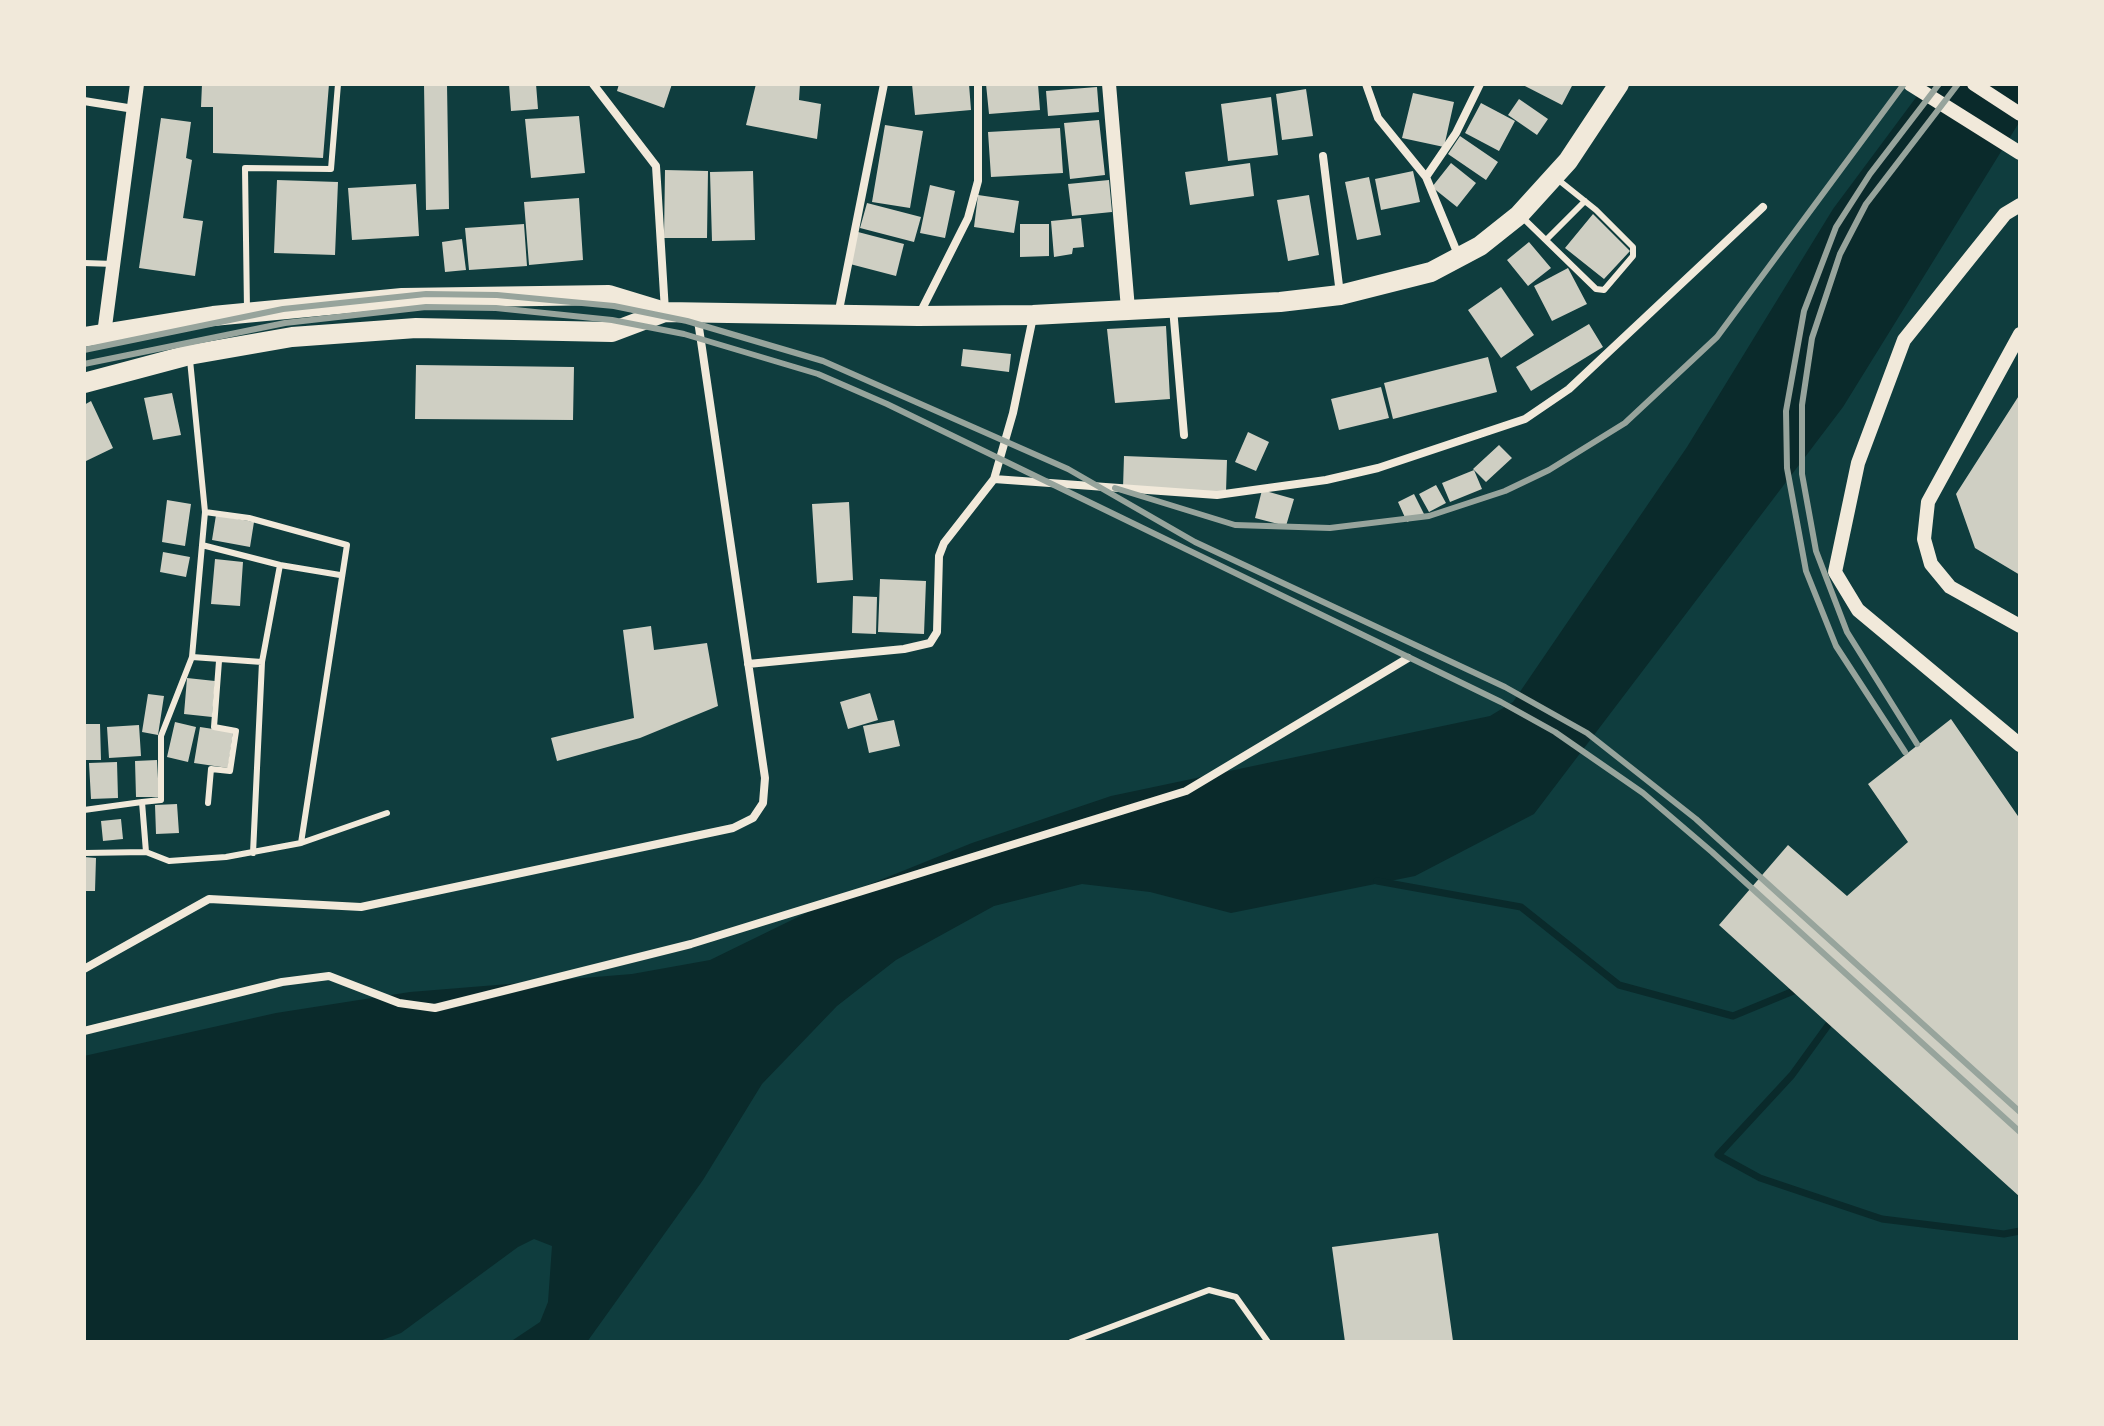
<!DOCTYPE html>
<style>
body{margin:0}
#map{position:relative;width:2104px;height:1426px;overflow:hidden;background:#0f3d3e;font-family:Overpass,sans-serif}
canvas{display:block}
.frame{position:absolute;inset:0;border:86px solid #f1e9da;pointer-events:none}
</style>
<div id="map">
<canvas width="2104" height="1426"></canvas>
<div class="frame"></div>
</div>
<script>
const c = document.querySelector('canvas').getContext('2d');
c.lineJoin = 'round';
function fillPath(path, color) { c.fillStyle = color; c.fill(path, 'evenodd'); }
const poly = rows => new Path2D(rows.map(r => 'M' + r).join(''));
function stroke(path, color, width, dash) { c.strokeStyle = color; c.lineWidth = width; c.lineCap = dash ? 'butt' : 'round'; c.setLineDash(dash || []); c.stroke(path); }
fillPath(poly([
 [1926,84,2020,84,2020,121,1843,407,1534,814,1415,876,1231,913,1150,892,1082,884,994,906,896,960,837,1006,762,1084,703,1180,587,1342,510,1342,540,1322,548,1302,552,1246,534,1239,518,1247,401,1333,377,1342,84,1342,84,1056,276,1013,410,992,632,974,710,960,843,895,972,843,1111,796,1490,716,1513,702,1687,447,1833,209]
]), '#0a2a2b');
stroke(poly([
 [1377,881,1521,907,1619,985,1733,1016,1796,990,1801,993],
 [1834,1017,1792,1075,1718,1155,1760,1178,1882,1219,2004,1234,2020,1231]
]), '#0a2a2b', 7);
fillPath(poly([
 [202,84,329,84,323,158,213,153,213,107,201,107],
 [424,84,447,84,449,209,426,210],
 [509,84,536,84,538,109,511,111],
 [619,84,672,84,664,108,617,91],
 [756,84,800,84,799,100,821,104,817,139,746,125],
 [912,84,969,84,971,110,915,115],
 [986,84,1038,84,1040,110,989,114],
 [1521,84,1573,84,1562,105],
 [1097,87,1099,112,1048,116,1046,91],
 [1306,89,1313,136,1282,140,1276,94],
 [1413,93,1454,102,1444,147,1402,138],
 [1271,97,1278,155,1228,161,1221,104],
 [1519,99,1548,119,1537,135,1508,115],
 [1481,103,1515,121,1499,151,1465,133],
 [579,116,585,173,531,178,525,119],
 [161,118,191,122,186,158,192,160,183,218,203,221,195,276,139,268],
 [1099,120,1105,175,1070,179,1064,123],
 [885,125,923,131,910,208,872,202],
 [1060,128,1063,173,991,177,988,132],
 [1460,136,1498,162,1486,180,1448,154],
 [1250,163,1254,196,1190,205,1185,172],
 [1451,163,1476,183,1457,207,1432,187],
 [665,170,708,171,707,238,664,238],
 [753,171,755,240,712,241,710,172],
 [1413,171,1420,202,1381,210,1375,179],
 [1369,177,1381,235,1357,240,1345,182],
 [277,180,338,182,335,255,274,253],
 [1109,180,1112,212,1072,216,1068,184],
 [416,184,419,236,352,240,348,188],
 [930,185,955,191,945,238,920,233],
 [978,195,1019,201,1014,233,974,227],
 [1309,195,1319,255,1288,261,1277,200],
 [579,198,583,260,529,265,524,202],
 [867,203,921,217,914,242,860,228],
 [1593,214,1630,251,1604,279,1565,248],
 [1081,218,1084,247,1073,248,1072,254,1054,257,1051,221],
 [524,224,527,266,469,270,465,228],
 [1020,224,1049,224,1049,256,1020,257],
 [858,232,904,244,896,276,850,264],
 [462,239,466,270,445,272,442,242],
 [1529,242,1551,268,1528,286,1507,260],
 [1568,268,1587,304,1552,321,1534,286],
 [1501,287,1534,335,1501,358,1468,310],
 [1589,324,1603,347,1531,391,1516,367],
 [1166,326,1170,399,1115,403,1107,329],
 [963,349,1011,354,1009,372,961,366],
 [1488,357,1497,392,1393,419,1384,383],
 [416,365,574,367,573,420,415,419],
 [1381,387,1389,418,1339,430,1331,399],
 [172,393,181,435,153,440,144,398],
 [2020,394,2020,575,1975,548,1956,494],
 [91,401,113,448,86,461,84,405],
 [1248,432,1269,442,1256,471,1235,462],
 [1499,445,1512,458,1486,482,1473,469],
 [1124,456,1227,460,1226,492,1123,488],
 [1474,470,1482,489,1450,502,1442,483],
 [1436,485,1446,503,1429,512,1419,494],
 [1262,490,1294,499,1286,526,1255,518],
 [1414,494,1424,514,1407,522,1398,502],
 [167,500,191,504,185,546,162,542],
 [849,502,853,580,817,583,812,504],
 [216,515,254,522,250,547,212,540],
 [163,552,190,557,186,577,160,572],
 [215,559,243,562,240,606,211,604],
 [880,579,926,581,924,634,878,632],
 [853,596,877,597,876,634,852,633],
 [651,626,654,650,707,643,718,706,640,738,557,761,551,738,634,718,623,630],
 [187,678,215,681,212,717,184,714],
 [870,693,878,720,848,729,840,702],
 [148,694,164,696,158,735,142,732],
 [1951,719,2020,819,2020,1197,1719,925,1788,845,1847,896,1908,842,1868,784],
 [894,720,900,746,869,753,863,726],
 [175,722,196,727,188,762,167,757],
 [84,724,100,724,101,760,84,760],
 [139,725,141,756,109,758,107,727],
 [200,727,233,732,228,768,194,763],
 [157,760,159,797,136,797,135,761],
 [117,762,118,798,91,799,89,763],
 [177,804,179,833,156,834,155,805],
 [121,819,123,839,103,841,101,821],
 [84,857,96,858,95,891,84,891],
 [1438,1233,1453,1341,1345,1342,1332,1247]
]), '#cfcfc3');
stroke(poly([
 [1522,217,1596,289,1604,290,1633,256,1633,247,1596,210,1556,178],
 [1546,240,1585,201],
 [84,263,114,264],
 [247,310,245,168,331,169,338,84],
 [205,512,249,518,347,545,301,843],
 [202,545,280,565,340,575],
 [192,657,262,662],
 [208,803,211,769,230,771,236,731,214,727,219,661],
 [84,810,142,802],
 [146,852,142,802,161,800,161,736,192,657,202,545,205,512,190,360],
 [84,853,146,852,169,861,226,857,301,843,387,813],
 [253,853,262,662,280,565],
 [1071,1342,1209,1290,1236,1297,1268,1342]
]), '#f1e9da', 6);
stroke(poly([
 [593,84,656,166,665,311],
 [1366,84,1378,118,1426,177,1459,257],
 [84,101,134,109],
 [1323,156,1340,294],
 [1426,177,1456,133,1480,84],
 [1173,308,1184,435],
 [838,315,884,84],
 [919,315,968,218,978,181,978,84],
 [994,479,1217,495,1326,480,1378,468,1525,419,1569,389,1763,207],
 [748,664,904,649,930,643,937,632,939,556,944,543,994,479,1013,413,1033,317],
 [84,969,209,899,361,907,733,828,753,818,763,803,765,778,697,314],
 [84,1031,282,982,329,976,399,1003,435,1008,691,944,1186,791,1408,658]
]), '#f1e9da', 8);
stroke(poly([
 [1109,84,1128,309],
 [1910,84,2020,153],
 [1974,84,2020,114],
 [2020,205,2005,214,1904,340,1858,463,1835,572,1858,610,2020,745],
 [104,334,137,84],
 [2020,334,1928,502,1924,539,1931,564,1950,587,2020,626]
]), '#f1e9da', 14);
stroke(poly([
 [84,337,213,316,402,298,609,295,665,312,918,316,1033,315,1280,302,1340,295,1431,272,1480,246,1519,215,1568,161,1619,84],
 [84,383,189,355,292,337,416,328,612,332,665,312]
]), '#f1e9da', 20);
stroke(poly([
 [84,350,283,309,426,294,497,295,614,306,687,321,823,361,1068,469,1195,542,1505,687,1587,733,1696,819,2020,1112],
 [84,364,285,323,426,307,496,308,612,320,684,334,818,374,887,404,1501,702,1555,732,1643,793,1712,852,2020,1132],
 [1115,488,1235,525,1330,528,1429,516,1505,491,1549,470,1625,423,1717,337,1904,84],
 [1917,744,1847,632,1816,551,1802,474,1802,405,1812,338,1840,254,1866,204,1958,84],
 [1905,752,1836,646,1806,571,1787,468,1786,411,1804,311,1836,227,1870,174,1939,84]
]), '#97a49c', 6);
</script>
